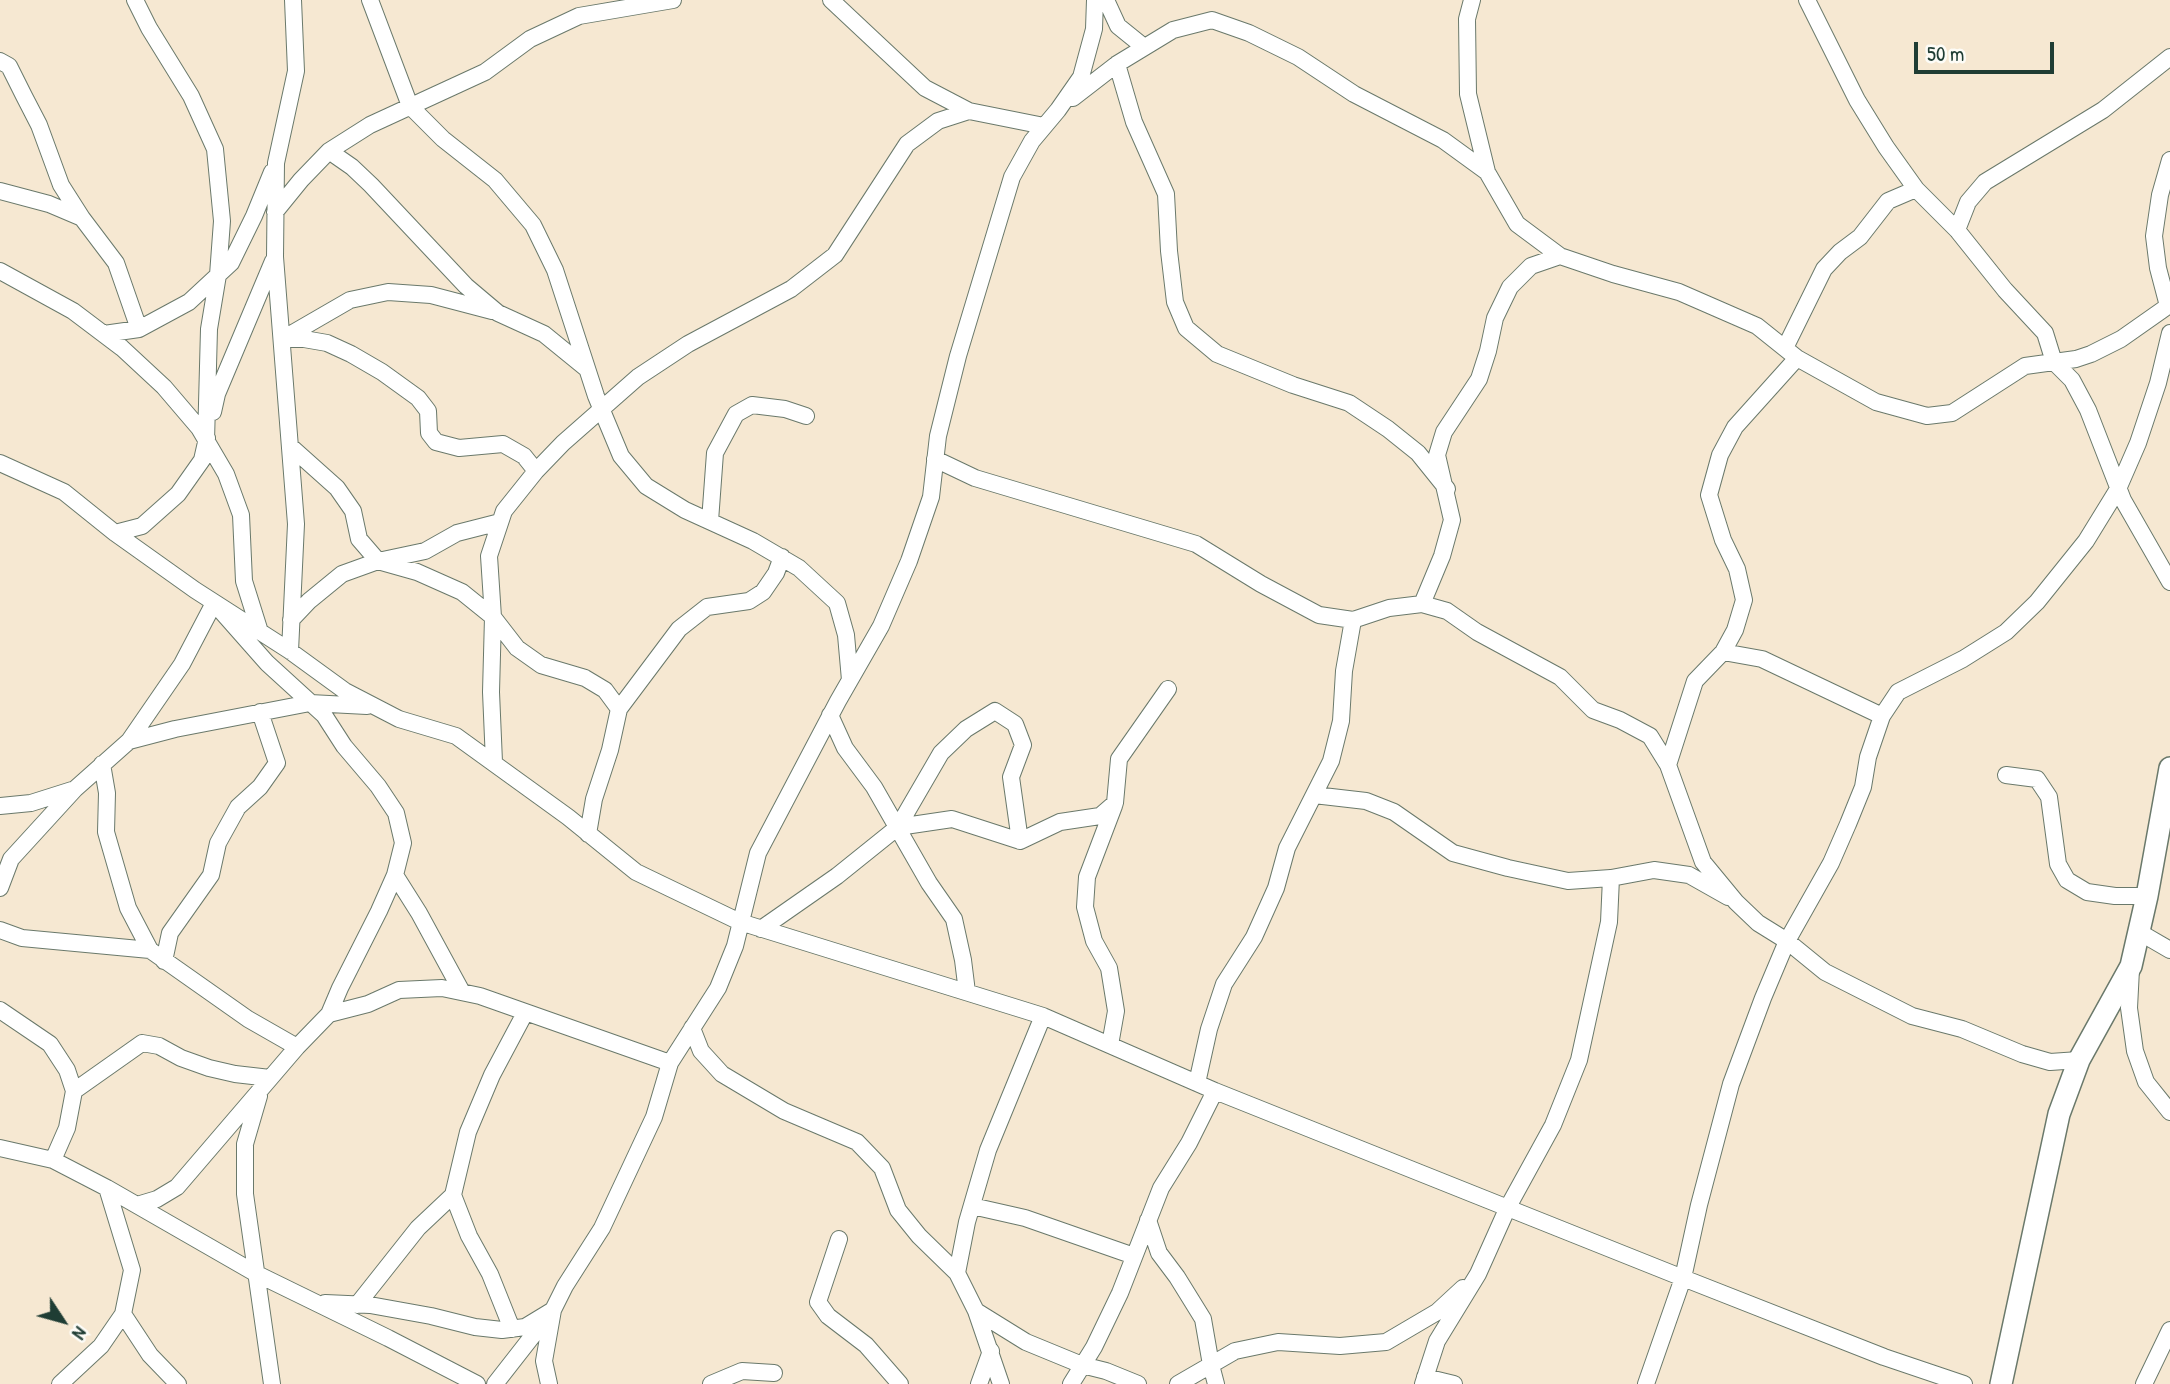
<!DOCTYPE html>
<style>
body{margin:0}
#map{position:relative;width:2170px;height:1384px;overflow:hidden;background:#f6e8d2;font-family:"Patrick Hand",sans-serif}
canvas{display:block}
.north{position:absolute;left:28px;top:1286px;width:70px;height:70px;-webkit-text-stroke:5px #fdfcf7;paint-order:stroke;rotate:126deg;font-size:19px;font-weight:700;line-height:28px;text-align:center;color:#1f3d34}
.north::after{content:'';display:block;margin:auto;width:24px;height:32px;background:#1f3d34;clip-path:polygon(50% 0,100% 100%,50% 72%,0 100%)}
.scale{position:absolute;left:1914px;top:42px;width:140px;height:32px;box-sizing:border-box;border:4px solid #1f3d34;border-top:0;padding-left:9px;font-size:21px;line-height:24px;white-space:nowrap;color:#1f3d34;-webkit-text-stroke:5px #fdfcf7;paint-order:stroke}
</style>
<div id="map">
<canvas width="2170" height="1384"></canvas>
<div class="north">N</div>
<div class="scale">50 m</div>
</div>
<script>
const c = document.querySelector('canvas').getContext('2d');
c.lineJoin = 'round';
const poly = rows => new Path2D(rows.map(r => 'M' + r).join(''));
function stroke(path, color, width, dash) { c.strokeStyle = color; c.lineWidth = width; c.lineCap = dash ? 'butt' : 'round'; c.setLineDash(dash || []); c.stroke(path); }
const minor = poly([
 [135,0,149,28,191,96,215,149,222,221,218,275,209,329,206,441],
 [370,0,410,106,443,139,495,180,533,225,555,270,596,396,621,456,646,486,685,510,753,541,799,568,837,603,846,635,850,680],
 [831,0,925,88,969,111,1044,126],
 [1106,0,1118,26,1144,47],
 [1472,0,1467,19,1468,94,1487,172,1517,224,1560,256,1613,274,1679,292,1757,326,1797,358,1876,402,1927,416,1952,413,2025,366,2054,362,2072,380,2088,410,2123,500,2170,582],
 [1807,0,1857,100,1886,147,1916,189,1957,230,2005,290,2045,333,2054,362,2076,359,2091,354,2121,339,2168,306,2158,268,2154,236,2160,195,2170,160],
 [0,61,9,66,24,96,39,125,61,185,82,218],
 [1117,64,1134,122,1166,194,1169,251,1175,302,1186,328,1217,354,1293,385,1349,403,1388,429,1418,453,1447,489],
 [1073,98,1117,64,1173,30,1212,20,1249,33,1298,57,1354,94,1443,140,1487,172],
 [329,151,352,167,371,185,466,286,498,313,544,334,587,369],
 [0,191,49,204,82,218,116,263,139,329],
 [275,212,301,180,329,151,370,125,485,72,530,39,579,16,673,0],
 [1957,230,1968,202,1985,182,2103,110,2170,57],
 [0,271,73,311,122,348,164,387,199,428,226,474,241,515,244,581,260,632],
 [104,334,139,329,189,302,231,263,254,216,272,172],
 [286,337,350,300,388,292,431,295,492,311],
 [282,339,304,339,327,343,351,354,382,372,418,398,428,411,429,433,436,442,459,448,503,444,524,456,536,471],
 [1785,348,1824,269,1840,252,1860,237,1888,201,1916,189],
 [213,412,217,394,273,261],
 [290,446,337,488,353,511,359,539,378,561,417,572,462,592,493,617,517,648,541,665,585,678,605,690,619,709,610,750,594,799,588,834],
 [935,459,975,478,1196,544,1261,584,1319,615,1353,620,1389,608,1422,604,1447,611,1477,632,1560,677,1593,710,1620,720,1650,736,1668,765,1703,862,1736,902,1758,923,1787,941,1825,972,1912,1016,1962,1029,2022,1054,2050,1062,2079,1060],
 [0,463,64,492,115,533,195,590,290,651,345,691,399,719,456,736,568,817,636,872,740,922,1043,1016,1215,1091,1683,1278,1884,1357,1964,1384],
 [710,521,715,453,736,414,752,405,785,409,806,416],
 [115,533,142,526,178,494,202,460,207,438],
 [1422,604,1442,556,1452,520,1437,455,1444,432,1479,379,1488,351,1495,318,1510,287,1531,266,1560,256],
 [291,620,309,601,342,574,378,561,425,551,457,533,500,522],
 [290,651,296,524,275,257,276,163,296,71,293,0],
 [1723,652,1762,659,1882,716],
 [619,709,679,629,707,607,749,601,763,592,776,573,782,557],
 [830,715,845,748,874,787,929,883,954,919,963,960,967,992],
 [129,741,175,729,310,703,367,706],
 [494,762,491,692,493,617,489,556,504,511,536,471,563,443,638,377,688,344,791,289,835,255,907,144,938,121,969,111],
 [102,764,107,793,106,832,128,908,150,950,248,1019,297,1047],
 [1668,765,1695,681,1723,652,1735,630,1744,600,1737,569,1723,540,1709,495,1720,455,1735,427,1797,358],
 [2006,775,2037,779,2049,797,2058,864,2067,880,2087,892,2115,896,2147,896],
 [1314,795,1366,801,1394,812,1453,853,1508,868,1568,881,1611,878,1654,870,1689,875,1728,897],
 [0,806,31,803,72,790],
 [898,827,952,819,1020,841,1060,822,1100,816,1115,803,1119,759,1168,689],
 [395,875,419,913,462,992],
 [0,888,11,859,75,789,129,741,182,664,214,603,267,663,324,715,344,746,378,786,396,813,403,843,395,875,379,911,340,988,329,1014],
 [761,929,837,876,898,827,941,753,966,729,995,711,1015,724,1023,745,1011,777,1020,841],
 [0,930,22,938,150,950],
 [2139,932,2170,950],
 [164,961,170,933,211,875,218,843,238,807,260,787,277,763,260,712],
 [2131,969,2129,1008,2135,1051,2146,1082,2170,1112],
 [0,1010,50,1044,67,1070,74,1091,67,1128,53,1160],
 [692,1028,701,1051,722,1074,784,1111,857,1142,882,1168,898,1210,919,1236,957,1273,976,1311,1001,1384],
 [1110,1045,1116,1011,1109,968,1094,941,1085,907,1087,877,1114,806],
 [1197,1083,1209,1029,1224,984,1254,937,1276,888,1287,848,1331,761,1341,721,1344,671,1353,620],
 [74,1091,142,1043,159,1046,181,1058,209,1068,235,1074,270,1078],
 [259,1096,245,1144,245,1194,272,1384],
 [0,1148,53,1160,107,1188,255,1273,388,1338,477,1384],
 [137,1205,157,1199,177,1187,297,1047,329,1014,368,1004,399,990,442,988,480,996,670,1063],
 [972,1206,1025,1218,1134,1256],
 [1148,1220,1159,1253,1177,1277,1203,1319,1211,1365,1216,1384],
 [839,1239,818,1302,828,1316,866,1345,900,1384],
 [957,1273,967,1222,988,1150,1043,1016],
 [325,1303,370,1305,431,1316,475,1327,502,1330,525,1327,553,1310],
 [357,1305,418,1228,453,1195],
 [976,1311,1026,1342,1082,1365,1106,1371,1138,1384],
 [123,1314,150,1355,178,1384],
 [512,1329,490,1274,469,1236,453,1195,468,1132,492,1075,525,1013],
 [1425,1377,1454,1384],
 [60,1384,101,1346,123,1314,132,1270,107,1188],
 [495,1384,545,1320],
 [549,1384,544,1361,553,1310,565,1286,602,1228,654,1117,670,1063,718,988,735,946,758,853,838,701,881,626,909,561,931,497,938,436,958,356,1012,177,1032,141,1058,110,1081,77,1094,29,1095,0],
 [711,1384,742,1371,774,1373],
 [979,1384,991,1351],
 [1071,1384,1094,1347,1120,1293,1161,1188,1189,1143,1215,1091],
 [1178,1384,1235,1351,1278,1342,1340,1346,1386,1342,1437,1312,1463,1288],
 [1423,1384,1437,1341,1478,1274,1508,1207,1553,1125,1579,1060,1609,922,1611,878],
 [1646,1384,1683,1278,1699,1205,1731,1084,1763,998,1787,941,1831,863,1848,824,1863,787,1868,757,1882,716,1898,692,1963,659,2006,632,2037,602,2086,541,2118,489,2138,443,2158,383,2170,333],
 [2144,1384,2170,1330]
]);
const tertiary = poly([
 [2001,1384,2059,1114,2079,1060,2131,966,2147,896,2170,768]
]);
stroke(minor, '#6a796b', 18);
stroke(tertiary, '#6a796b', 24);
stroke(minor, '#fff', 16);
stroke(tertiary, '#fff', 21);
</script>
